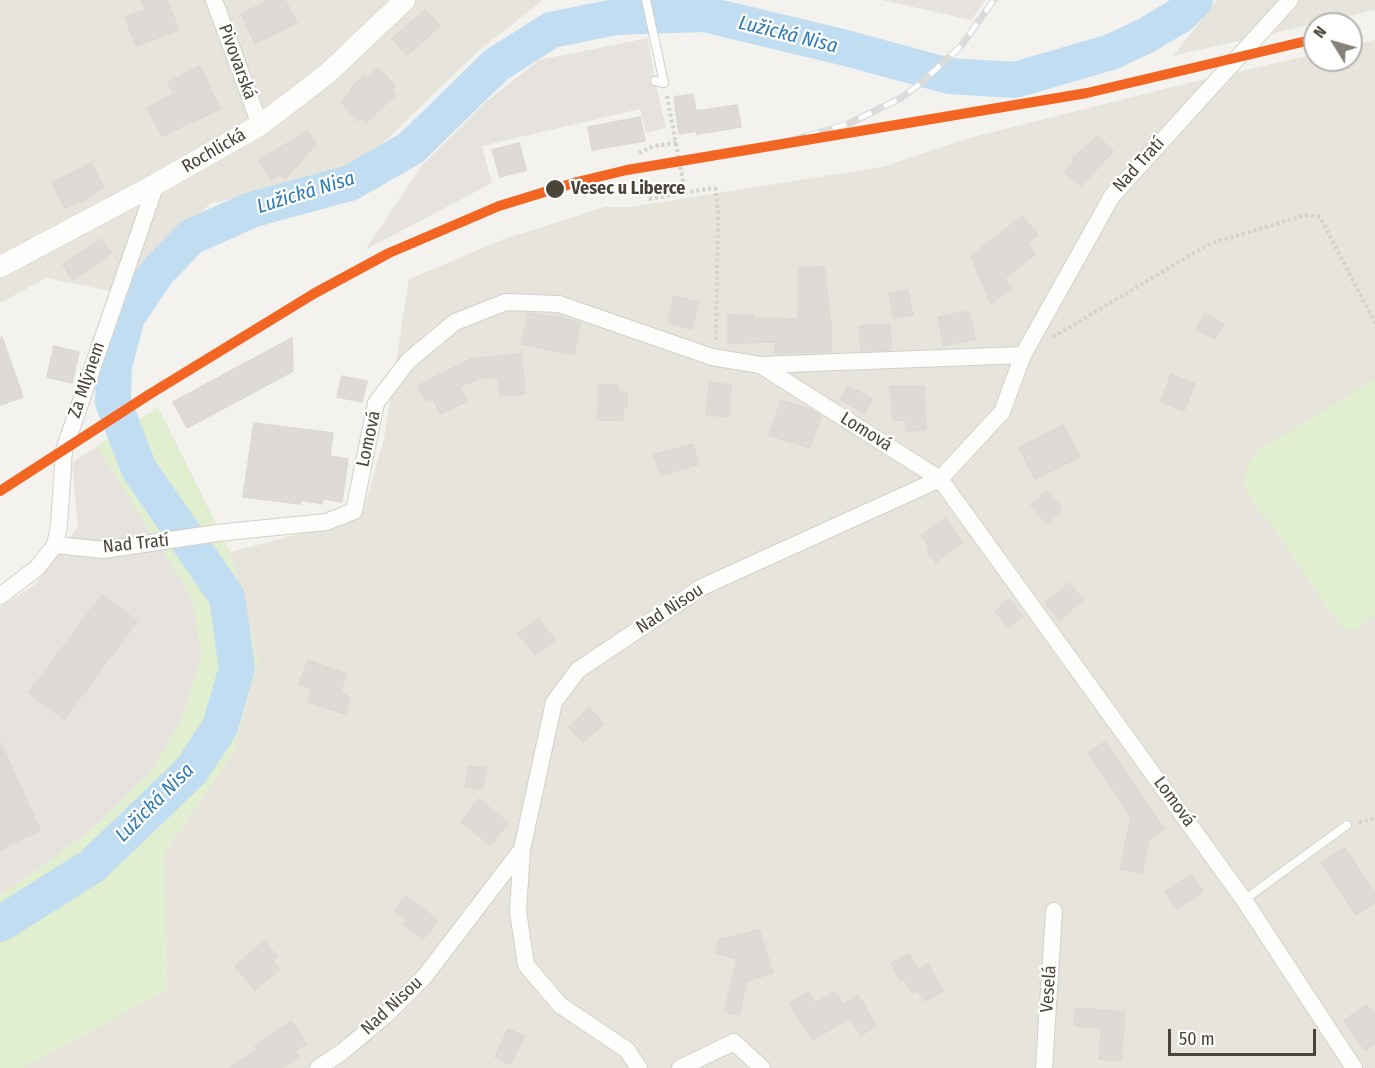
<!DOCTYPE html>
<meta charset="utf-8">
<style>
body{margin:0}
#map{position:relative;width:1375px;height:1068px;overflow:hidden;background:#f4f2ee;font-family:"Fira Sans Condensed",sans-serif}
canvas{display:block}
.north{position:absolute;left:1303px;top:12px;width:60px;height:60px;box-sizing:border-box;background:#fff;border:2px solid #b7b4b0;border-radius:50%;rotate:307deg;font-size:16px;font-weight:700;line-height:24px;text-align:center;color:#4b4439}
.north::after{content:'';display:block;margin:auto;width:21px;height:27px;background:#868178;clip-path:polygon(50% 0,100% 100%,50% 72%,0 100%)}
.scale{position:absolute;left:1168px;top:1029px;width:148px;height:27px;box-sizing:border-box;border:3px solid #4b4439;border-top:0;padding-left:8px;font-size:18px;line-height:21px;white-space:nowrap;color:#4b4439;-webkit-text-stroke:4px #fff;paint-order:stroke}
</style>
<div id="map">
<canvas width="1375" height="1068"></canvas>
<div class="north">N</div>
<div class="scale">50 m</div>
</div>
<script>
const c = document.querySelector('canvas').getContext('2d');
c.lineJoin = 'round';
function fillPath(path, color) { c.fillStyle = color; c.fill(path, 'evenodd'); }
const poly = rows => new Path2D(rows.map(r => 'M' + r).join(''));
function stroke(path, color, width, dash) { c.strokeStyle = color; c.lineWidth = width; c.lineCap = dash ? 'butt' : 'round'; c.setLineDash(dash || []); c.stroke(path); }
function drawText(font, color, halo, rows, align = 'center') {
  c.font = font + ' "Fira Sans Condensed",sans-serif'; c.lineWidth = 4.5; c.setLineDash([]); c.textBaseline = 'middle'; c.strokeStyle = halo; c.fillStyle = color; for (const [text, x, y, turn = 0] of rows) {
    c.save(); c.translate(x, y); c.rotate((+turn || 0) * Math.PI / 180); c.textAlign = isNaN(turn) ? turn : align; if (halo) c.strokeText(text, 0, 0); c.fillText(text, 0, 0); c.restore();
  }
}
fillPath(poly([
 [0,0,543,0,476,53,372,154,299,186,211,203,173,238,130,295,46,278,0,303],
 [1217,0,1375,0,1375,10,1173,56],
 [1375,40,1375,1068,23,1068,166,990,164,853,233,754,258,661,230,552,361,518,384,439,409,279,504,239,605,207,630,207,882,167,969,138,1180,85,1315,54,1315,60,1351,60,1351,46]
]), '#e7e4dc');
fillPath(poly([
 [882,0,986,0,971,20],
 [97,446,191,596,202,654,182,718,150,773,86,834,16,885,0,894,0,607,35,585,78,527,72,463]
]), '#e6e2de');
fillPath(poly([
 [1375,379,1375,616,1353,632,1340,625,1328,610,1274,528,1256,508,1244,486,1246,468,1257,451],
 [158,407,230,552,258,661,233,754,164,853,166,990,23,1068,0,1068,0,894,16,885,86,834,150,773,182,718,202,654,191,596,97,446]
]), '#e1eecf');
fillPath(poly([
 [648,38,655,81,666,128,646,133,640,109,482,146,492,183,365,250,423,164,487,101,539,60]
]), '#e6e3df');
stroke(poly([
 [0,924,92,866,191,771,220,727,237,668,227,597,139,469,113,402,114,366,127,317,158,271,191,237,251,210,350,183,411,148,496,65,551,30,615,17,704,14,842,47,949,76,1015,80,1111,52,1145,36,1179,16,1195,0]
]), '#c0ddf1', 36);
const building = poly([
 [142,0,167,0,179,30,136,46,125,17,145,10,142,0],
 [270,0,285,0,297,23,255,43,241,14,270,0],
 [425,10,440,26,407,55,392,39,425,10],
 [200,66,220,109,162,136,147,108,174,94,168,82,200,66],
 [378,68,395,86,391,91,395,95,367,122,362,117,358,121,341,102,352,91,350,89,364,76,366,79,378,68],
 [693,94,696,111,737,105,741,127,697,134,696,131,679,134,674,97,693,94],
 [640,117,645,141,592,150,588,127,640,117],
 [307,131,316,144,285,179,281,174,272,180,259,161,307,131],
 [1097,136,1113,151,1081,186,1065,172,1075,160,1073,158,1097,136],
 [519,143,526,170,500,177,492,150,519,143],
 [91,163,104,187,81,202,81,200,65,208,52,183,91,163],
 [1022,216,1038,235,1027,244,1035,254,1004,279,1012,288,991,304,971,256,1022,216],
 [101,239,111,253,73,280,63,265,101,239],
 [799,267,824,267,831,326,831,352,775,353,775,342,728,343,728,315,753,315,753,318,798,319,799,267],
 [908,290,913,315,893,318,889,293,908,290],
 [674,296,698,302,692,329,668,323,674,296],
 [969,311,975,339,943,346,938,317,969,311],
 [528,313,563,318,580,323,574,355,522,344,528,313],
 [1205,313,1224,324,1215,339,1196,329,1205,313],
 [890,324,891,350,861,351,859,326,890,324],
 [2,337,23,397,0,405,0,338,2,337],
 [292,338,293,371,187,428,173,402,292,338],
 [54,346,79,352,72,383,47,377,54,346],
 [521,354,525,394,500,396,498,377,477,379,459,387,467,401,440,414,433,398,426,401,418,386,470,359,521,354],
 [1171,374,1195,384,1184,411,1161,402,1171,374],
 [342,376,367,381,362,402,337,397,342,376],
 [710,382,731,385,729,417,706,415,710,382],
 [599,385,618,385,618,392,627,392,627,406,623,407,624,420,597,420,599,385],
 [847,386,872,398,865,413,841,400,847,386],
 [890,386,924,386,926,430,907,431,906,420,893,420,890,386],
 [781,400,809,409,821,416,810,448,769,435,781,400],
 [254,423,333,433,330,456,348,459,342,502,323,499,322,504,301,500,300,504,243,497,254,423],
 [1063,425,1080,457,1035,479,1019,448,1063,425],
 [693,444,699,464,661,476,654,455,693,444],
 [1047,491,1062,509,1047,524,1031,505,1047,491],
 [945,518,962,542,936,562,927,550,930,547,921,536,945,518],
 [1069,583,1083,600,1059,620,1045,603,1069,583],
 [102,595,137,621,64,719,29,693,102,595],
 [1009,599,1023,616,1008,627,995,611,1009,599],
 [538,618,555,640,535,655,518,633,538,618],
 [308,660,347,674,340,693,350,697,345,714,308,702,312,689,299,684,308,660],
 [589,708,604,724,583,742,569,727,589,708],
 [0,742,40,830,0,850,0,742],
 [1105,742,1164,829,1149,839,1142,873,1120,869,1131,817,1088,753,1105,742],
 [469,766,486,768,482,790,465,787,469,766],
 [479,799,508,823,490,845,461,822,479,799],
 [1345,848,1375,893,1375,903,1356,915,1321,863,1345,848],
 [1191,874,1203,891,1178,909,1165,892,1191,874],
 [406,896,438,920,423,939,404,925,407,920,394,911,406,896],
 [759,930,773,973,747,981,739,1015,724,1011,737,959,716,953,719,940,759,930],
 [264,941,278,957,273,961,280,969,255,990,235,966,264,941],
 [909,954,918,970,928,964,943,991,924,1001,918,990,912,993,904,979,901,981,891,963,909,954],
 [808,992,815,1004,834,992,843,1005,858,995,876,1026,861,1035,850,1017,813,1040,790,1004,808,992],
 [1366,1005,1375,1015,1375,1043,1365,1050,1344,1020,1366,1005],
 [1075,1008,1125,1012,1121,1061,1099,1059,1101,1028,1074,1026,1075,1008],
 [291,1021,306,1044,295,1051,299,1056,281,1068,229,1068,257,1049,255,1046,291,1021],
 [508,1029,525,1036,510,1064,495,1057,508,1029]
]);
fillPath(building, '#dedbd6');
stroke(building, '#dcd9d4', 1.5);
const service = poly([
 [646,0,664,83,655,81],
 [1244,900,1347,825]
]);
const minor = poly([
 [214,0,260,125],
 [760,365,1023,355],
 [55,545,104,550,217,533,326,522,354,511,376,403,408,361,455,322,506,302,559,304,712,357,760,365,940,479,1244,900,1354,1068],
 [0,596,37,568,55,545,59,526,64,450,156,184],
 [318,1068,342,1052,386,1015,425,976,522,849],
 [639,1068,627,1050,560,1005,526,965,518,911,522,849,554,702,578,670,702,587,940,479,1002,412,1023,355,1112,196,1290,0],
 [680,1068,734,1042,762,1068],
 [1044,1068,1054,911]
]);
const tertiary = poly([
 [0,267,156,184,260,125,327,74,405,0]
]);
stroke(service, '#d2d0cb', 10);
stroke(minor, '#d2d0cb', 18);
stroke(tertiary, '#d2d0cb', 22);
stroke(poly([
 [667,96,685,192],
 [639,153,654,146,677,143],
 [649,199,712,188,716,189,718,215,716,341],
 [1053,337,1209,244,1306,215,1320,217,1375,323],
 [1359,822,1375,818]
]), '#d3d2cc', 4, [3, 3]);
stroke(service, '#fdfdfc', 8);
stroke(minor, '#fdfdfc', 16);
stroke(tertiary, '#fdfdfc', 21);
const rail = poly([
 [779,144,848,124,901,98,921,83,961,46,994,0]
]);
stroke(rail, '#dbdbda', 7);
stroke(rail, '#fff', 4.5, [14]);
stroke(poly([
 [0,491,150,394,315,293,389,253,499,206,577,182,627,170,1087,93,1315,39]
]), '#f26522', 10);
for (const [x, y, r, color] of [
 [555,189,10,"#4b4439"]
]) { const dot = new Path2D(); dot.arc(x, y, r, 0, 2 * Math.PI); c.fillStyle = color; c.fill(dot); stroke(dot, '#fff', 2); }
drawText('18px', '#4b4439', '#fff', [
 ["Pivovarská",237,62,70],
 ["Rochlická",214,151,-30],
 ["Nad Tratí",1139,165,-48],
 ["Za Mlýnem",87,380,-71],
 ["Lomová",866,432,32],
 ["Lomová",369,439,-78],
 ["Nad Tratí",136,544,-6],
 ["Nad Nisou",670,609,-33],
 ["Lomová",1174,802,54],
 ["Veselá",1049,989,-86],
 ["Nad Nisou",392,1006,-43]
]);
drawText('bold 18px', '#4b4439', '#fff', [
 ["Vesec u Liberce",571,189]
], 'left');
drawText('italic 20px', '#2e7ab2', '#fff', [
 ["Lužická Nisa",788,35,14],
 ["Lužická Nisa",306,193,-17],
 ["Lužická Nisa",155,803,-45]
]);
</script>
